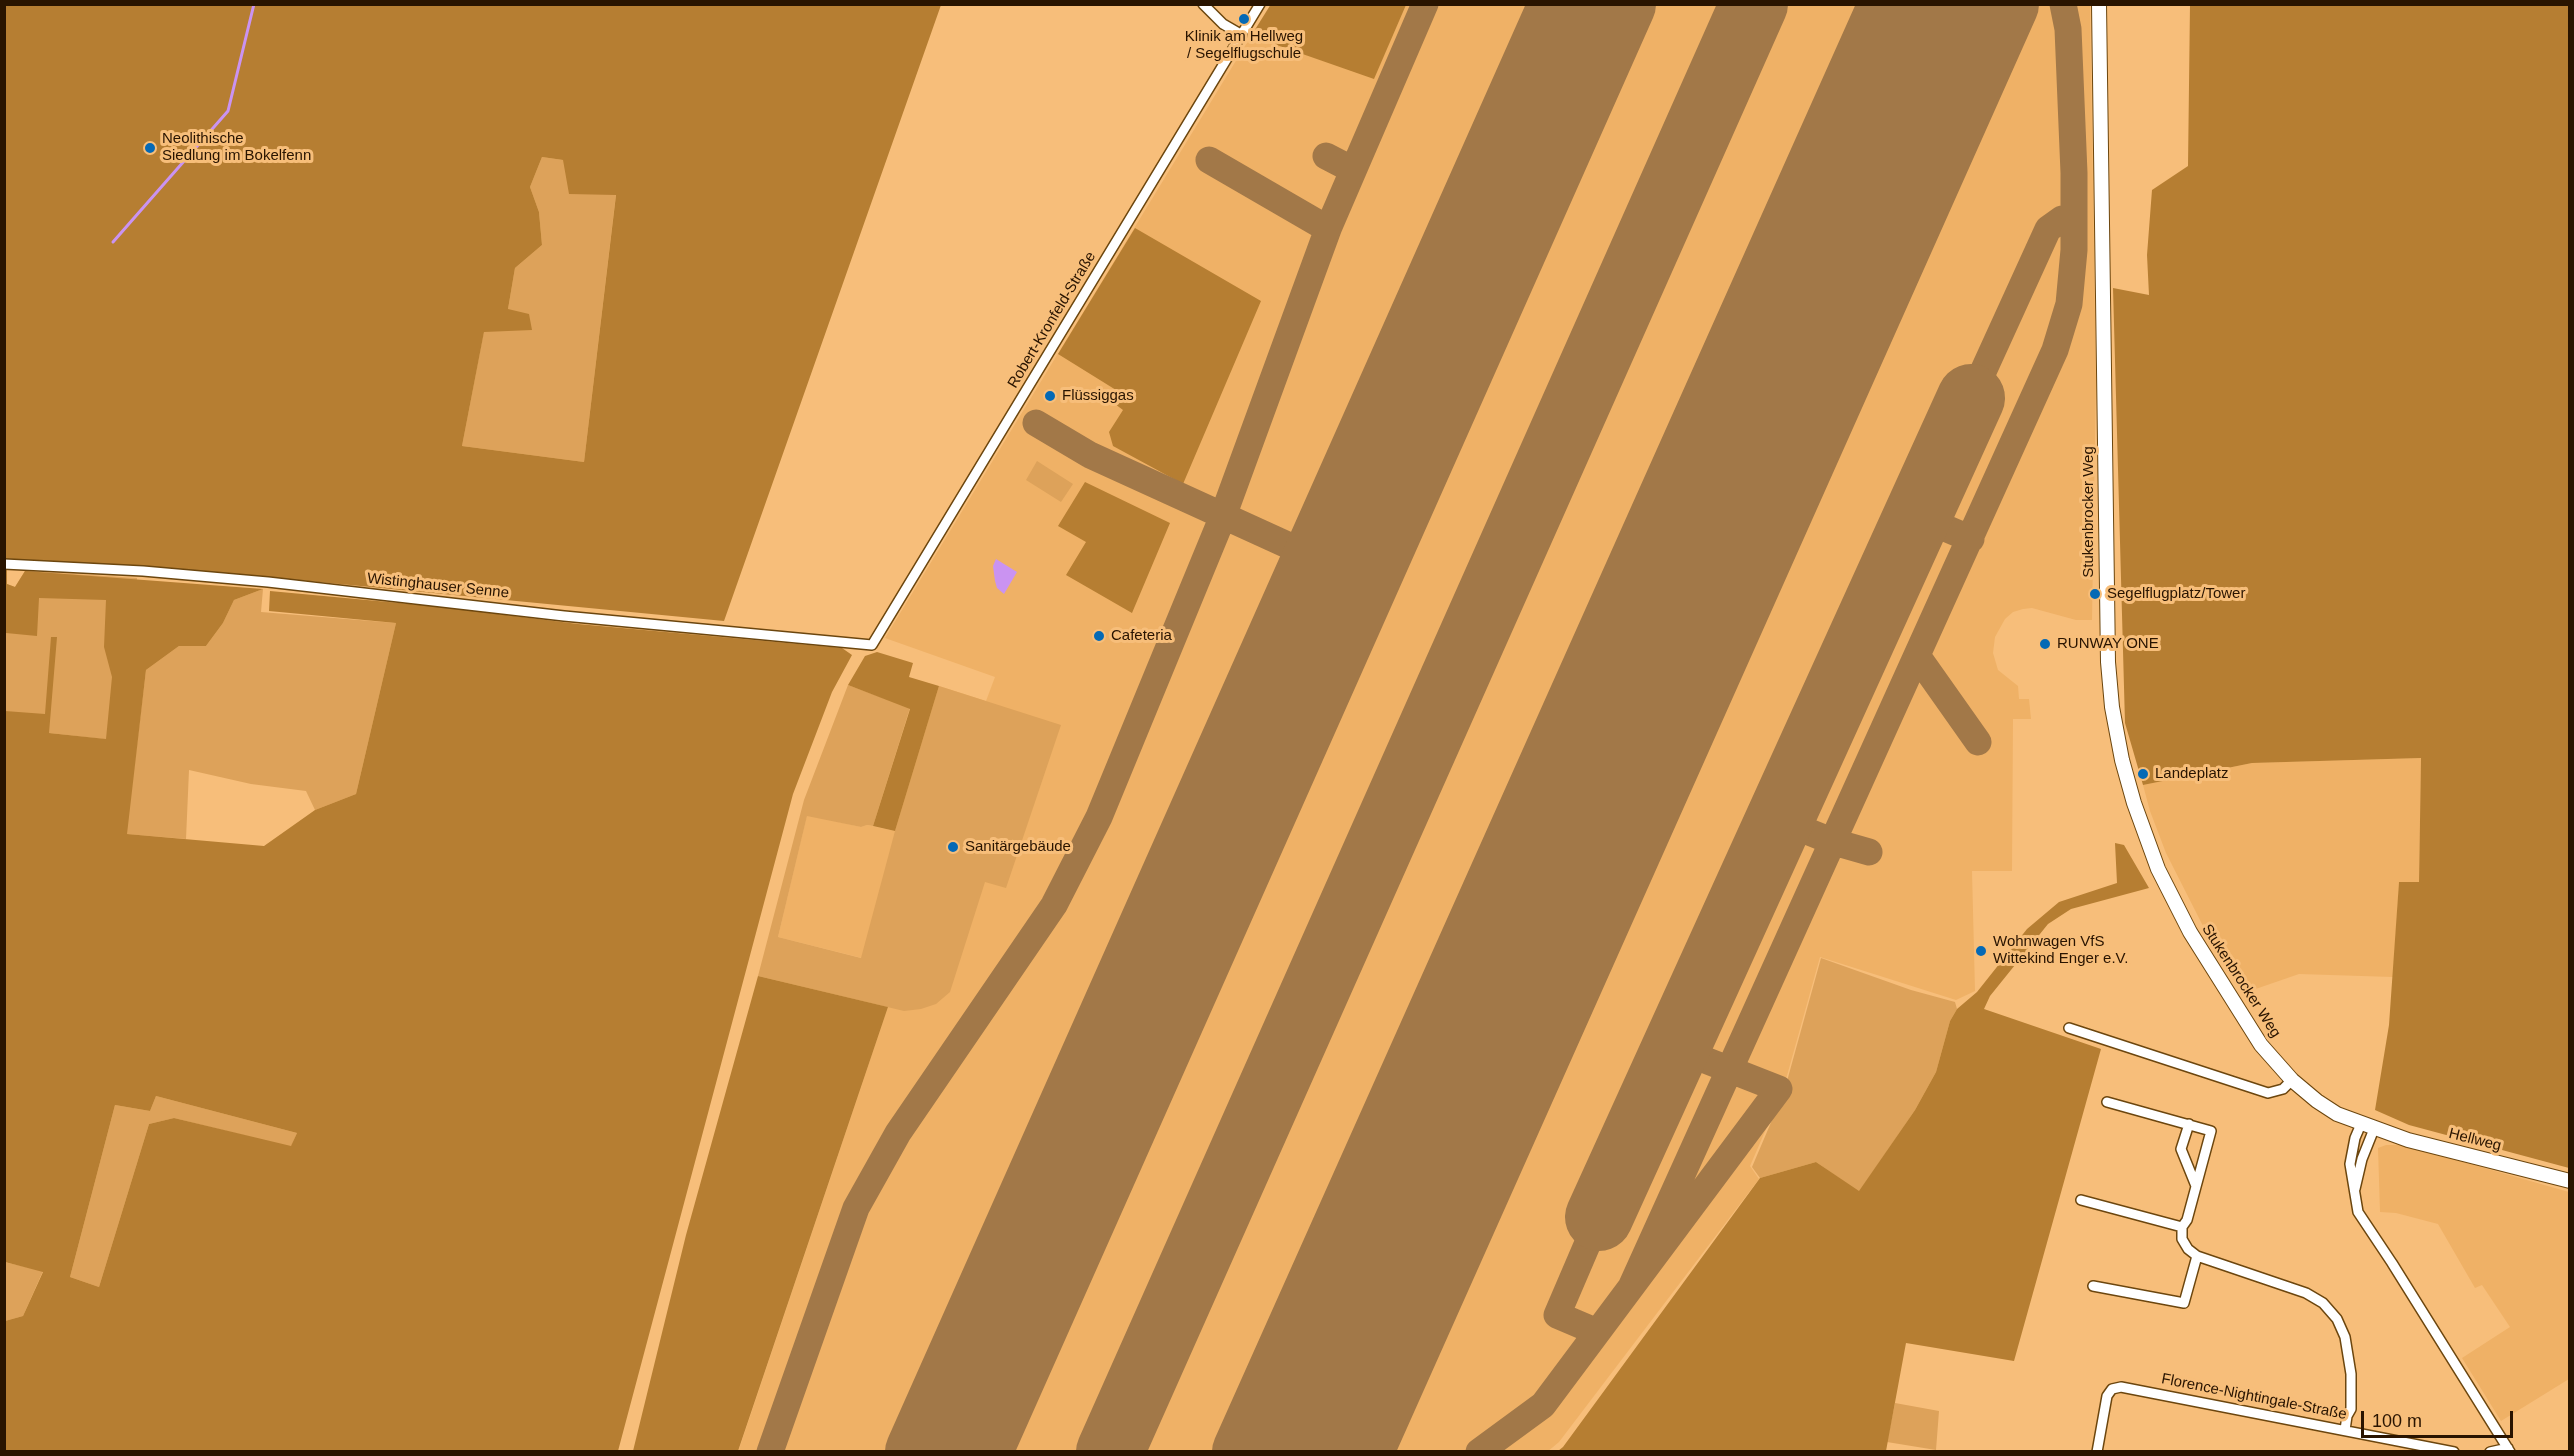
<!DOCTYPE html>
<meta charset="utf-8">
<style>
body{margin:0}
#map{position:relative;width:2574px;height:1456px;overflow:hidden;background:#f7be7a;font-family:Arial,sans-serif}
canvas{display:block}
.frame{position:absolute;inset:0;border:6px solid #291400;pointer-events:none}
.scale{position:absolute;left:2361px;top:1411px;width:152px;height:27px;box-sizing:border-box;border:3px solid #291400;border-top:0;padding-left:8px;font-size:18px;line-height:21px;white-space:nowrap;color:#291400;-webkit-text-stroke:4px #f7be7a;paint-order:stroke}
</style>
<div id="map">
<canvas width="2574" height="1456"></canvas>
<div class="frame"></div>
<div class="scale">100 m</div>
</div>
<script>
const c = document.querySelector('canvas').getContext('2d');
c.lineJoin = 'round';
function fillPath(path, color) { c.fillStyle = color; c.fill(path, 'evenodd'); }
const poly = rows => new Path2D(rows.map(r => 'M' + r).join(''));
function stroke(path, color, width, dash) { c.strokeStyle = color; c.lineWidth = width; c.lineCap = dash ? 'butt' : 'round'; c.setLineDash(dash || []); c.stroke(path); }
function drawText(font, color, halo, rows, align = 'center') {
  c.font = font + ' Arial,sans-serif'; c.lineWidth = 6; c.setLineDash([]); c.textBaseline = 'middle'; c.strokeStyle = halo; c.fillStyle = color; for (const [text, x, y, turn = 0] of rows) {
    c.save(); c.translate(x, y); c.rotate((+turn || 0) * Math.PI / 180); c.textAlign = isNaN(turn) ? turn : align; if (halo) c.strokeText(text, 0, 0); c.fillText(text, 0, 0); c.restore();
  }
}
fillPath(poly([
 [1406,5,2090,5,2096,381,2092,620,2076,620,2032,608,2023,609,2013,612,2005,619,1995,637,1993,653,1998,670,2018,686,2019,699,2029,699,2031,719,2013,719,2012,871,1972,871,1975,991,1956,1000,1820,957,1783,1090,1750,1166,1759,1179,1559,1442,1547,1452,738,1452,888,1007,862,958,778,937,807,815,861,827,867,825,895,831,939,686,986,701,995,677,885,638,1251,36,1374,78],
 [2421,758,2419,882,2399,882,2393,977,2299,974,2244,993,2202,924,2166,853,2150,811,2143,785,2252,763],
 [2386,1145,2403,1145,2569,1192,2569,1379,2501,1421,2462,1358,2510,1327,2482,1285,2475,1288,2438,1224,2396,1213,2380,1212,2378,1148]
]), '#efb166');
fillPath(poly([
 [542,157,563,160,616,194,584,462,462,446,484,331,508,309,515,268,542,245,539,212,530,187],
 [1037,461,1073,484,1061,502,1026,480],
 [4,570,7,570,7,584,15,587,25,571,137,578,121,741,5,728],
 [263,589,261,612,396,623,356,794,315,810,306,791,251,784,189,770,186,839,126,834,146,670,179,646,206,646,223,623,234,600],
 [848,685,910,708,873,826,867,825,861,827,807,816,778,937,861,958,895,831,939,686,1061,725,1006,888,985,882,950,992,936,1004,921,1009,904,1011,758,976,804,800],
 [1821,958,1911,990,1955,1002,1957,1009,1950,1021,1936,1072,1915,1110,1859,1192,1816,1162,1760,1178,1752,1167,1784,1092],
 [156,1096,297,1133,291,1147,174,1118,149,1124,99,1287,70,1277,115,1105,150,1111],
 [4,1262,43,1271,23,1316,5,1321],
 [1895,1403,1939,1411,1936,1450,1887,1442]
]), '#dda25a');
fillPath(poly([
 [1271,4,1406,4,1406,5,1374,79,1251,36],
 [4,5,941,5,724,621,267,577,146,567,5,559],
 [542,157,563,160,569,194,616,195,584,462,462,446,484,332,532,330,529,314,508,309,515,268,542,245,539,212,530,187],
 [2190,5,2569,5,2570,338,2568,339,2570,342,2569,1168,2409,1125,2375,1110,2389,1025,2399,882,2419,882,2421,758,2252,763,2143,785,2125,723,2113,288,2149,295,2147,255,2152,190,2188,166],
 [1135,228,1261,301,1183,484,1113,446,1109,432,1123,410,1111,401,1116,390,1058,354],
 [1085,482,1170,523,1132,613,1066,575,1086,542,1058,526],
 [5,570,7,570,7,584,15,587,25,571,263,589,234,600,223,623,206,646,179,646,146,670,127,834,264,846,315,810,356,794,396,623,269,611,270,591,442,607,578,624,842,648,852,655,832,692,793,794,618,1451,5,1451,5,1321,23,1316,43,1272,5,1262,5,711,45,714,51,637,57,637,49,733,106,739,112,677,104,647,106,600,39,598,37,636,6,633,5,646],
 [156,1096,297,1133,291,1146,174,1118,149,1124,99,1287,70,1277,115,1105,150,1111],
 [877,652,913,663,909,677,939,686,895,831,873,826,910,709,848,685,865,656],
 [2115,843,2124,845,2149,888,2071,909,2048,924,1990,996,1984,1009,2101,1049,2014,1361,1906,1343,1886,1451,1558,1451,1563,1447,1760,1178,1816,1162,1859,1191,1915,1110,1936,1072,1950,1021,1957,1009,1977,992,2027,929,2059,902,2117,883],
 [758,976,888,1007,738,1451,633,1451,686,1235]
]), '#b67e32');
fillPath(poly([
 [996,559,1017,572,1004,594,997,588,995,581,993,566]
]), '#ca93f1');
stroke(poly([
 [113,242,228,111,254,4]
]), '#ca93f1', 3);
stroke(poly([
 [1326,156,1353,170],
 [1209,160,1328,229],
 [1480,190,1529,212],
 [1971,398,2048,229,2062,219,2074,216],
 [1036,423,1090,455,1316,558],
 [1917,516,1971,539],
 [1918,657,1978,742],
 [1779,820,1834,842,1869,852],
 [1053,1151,1103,1171],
 [1332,1259,1428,1297],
 [1632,1285,2055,350,2069,304,2074,250,2074,173,2068,29,2063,4],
 [1597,1332,1557,1315,1599,1217],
 [770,1452,856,1208,898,1133,1054,905,1099,817,1223,516,1328,229,1425,4],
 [1479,1452,1543,1405,1779,1089,1677,1049]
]), '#a27848', 27);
stroke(poly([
 [1599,1217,1971,398],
 [919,1452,1563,4],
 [978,1452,1622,4],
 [1110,1452,1754,4],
 [1246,1452,1893,4],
 [1303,1452,1952,4],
 [1359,1452,2005,4]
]), '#a27848', 68);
const street = poly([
 [1203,4,1223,24,1242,35],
 [4,564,143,571,268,582,564,616,872,645,1260,4],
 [2069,1028,2268,1093,2283,1089,2292,1080],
 [2107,1102,2211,1131,2187,1220,2182,1227,2182,1239,2188,1249,2197,1256,2306,1293,2323,1303,2337,1319,2345,1337,2351,1374,2351,1409,2347,1416,2345,1430],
 [2189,1124,2181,1149,2196,1186],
 [2361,1124,2355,1138,2350,1164,2358,1212,2392,1263,2510,1452],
 [2355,1189,2362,1159,2374,1129],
 [2081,1200,2182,1227],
 [2093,1286,2184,1303,2197,1256],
 [2097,1452,2107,1396,2112,1389,2121,1387,2454,1452],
 [2490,1452,2508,1448]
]);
const secondary = poly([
 [2099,4,2108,662,2112,707,2122,760,2134,803,2158,869,2190,932,2261,1045,2292,1080,2317,1101,2337,1114,2408,1140,2570,1181]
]);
stroke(street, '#6c460e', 12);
stroke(secondary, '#6c460e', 16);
stroke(street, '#fff', 9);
stroke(secondary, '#fff', 14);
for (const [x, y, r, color] of [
 [1244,19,6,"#0569b5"],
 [150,148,6,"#0569b5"],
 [1050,396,6,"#0569b5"],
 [2095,594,6,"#0569b5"],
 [1099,636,6,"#0569b5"],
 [2045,644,6,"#0569b5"],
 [2143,774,6,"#0569b5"],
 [953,847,6,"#0569b5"],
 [1981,951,6,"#0569b5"]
]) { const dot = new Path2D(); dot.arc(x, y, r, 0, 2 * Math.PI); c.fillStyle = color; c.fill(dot); stroke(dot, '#f7be7a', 2); }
drawText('15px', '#291400', '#f7be7a', [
 ["Klinik am Hellweg",1244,37,"center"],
 ["/ Segelflugschule",1244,54,"center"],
 ["Neolithische",162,139],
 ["Siedlung im Bokelfenn",162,156],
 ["Flüssiggas",1062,396],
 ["Segelflugplatz/Tower",2107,594],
 ["Cafeteria",1111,636],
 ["RUNWAY ONE",2057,644],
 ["Landeplatz",2155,774],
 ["Sanitärgebäude",965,847],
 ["Wohnwagen VfS",1993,942],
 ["Wittekind Enger e.V.",1993,959]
], 'left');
drawText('15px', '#291400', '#f7be7a', [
 ["Robert-Kronfeld-Straße",1052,320,-59],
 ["Stukenbrocker Weg",2089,512,-90],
 ["Wistinghauser Senne",438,586,6],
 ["Stukenbrocker Weg",2241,981,57],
 ["Hellweg",2475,1140,14],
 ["Florence-Nightingale-Straße",2254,1397,11]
]);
</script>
